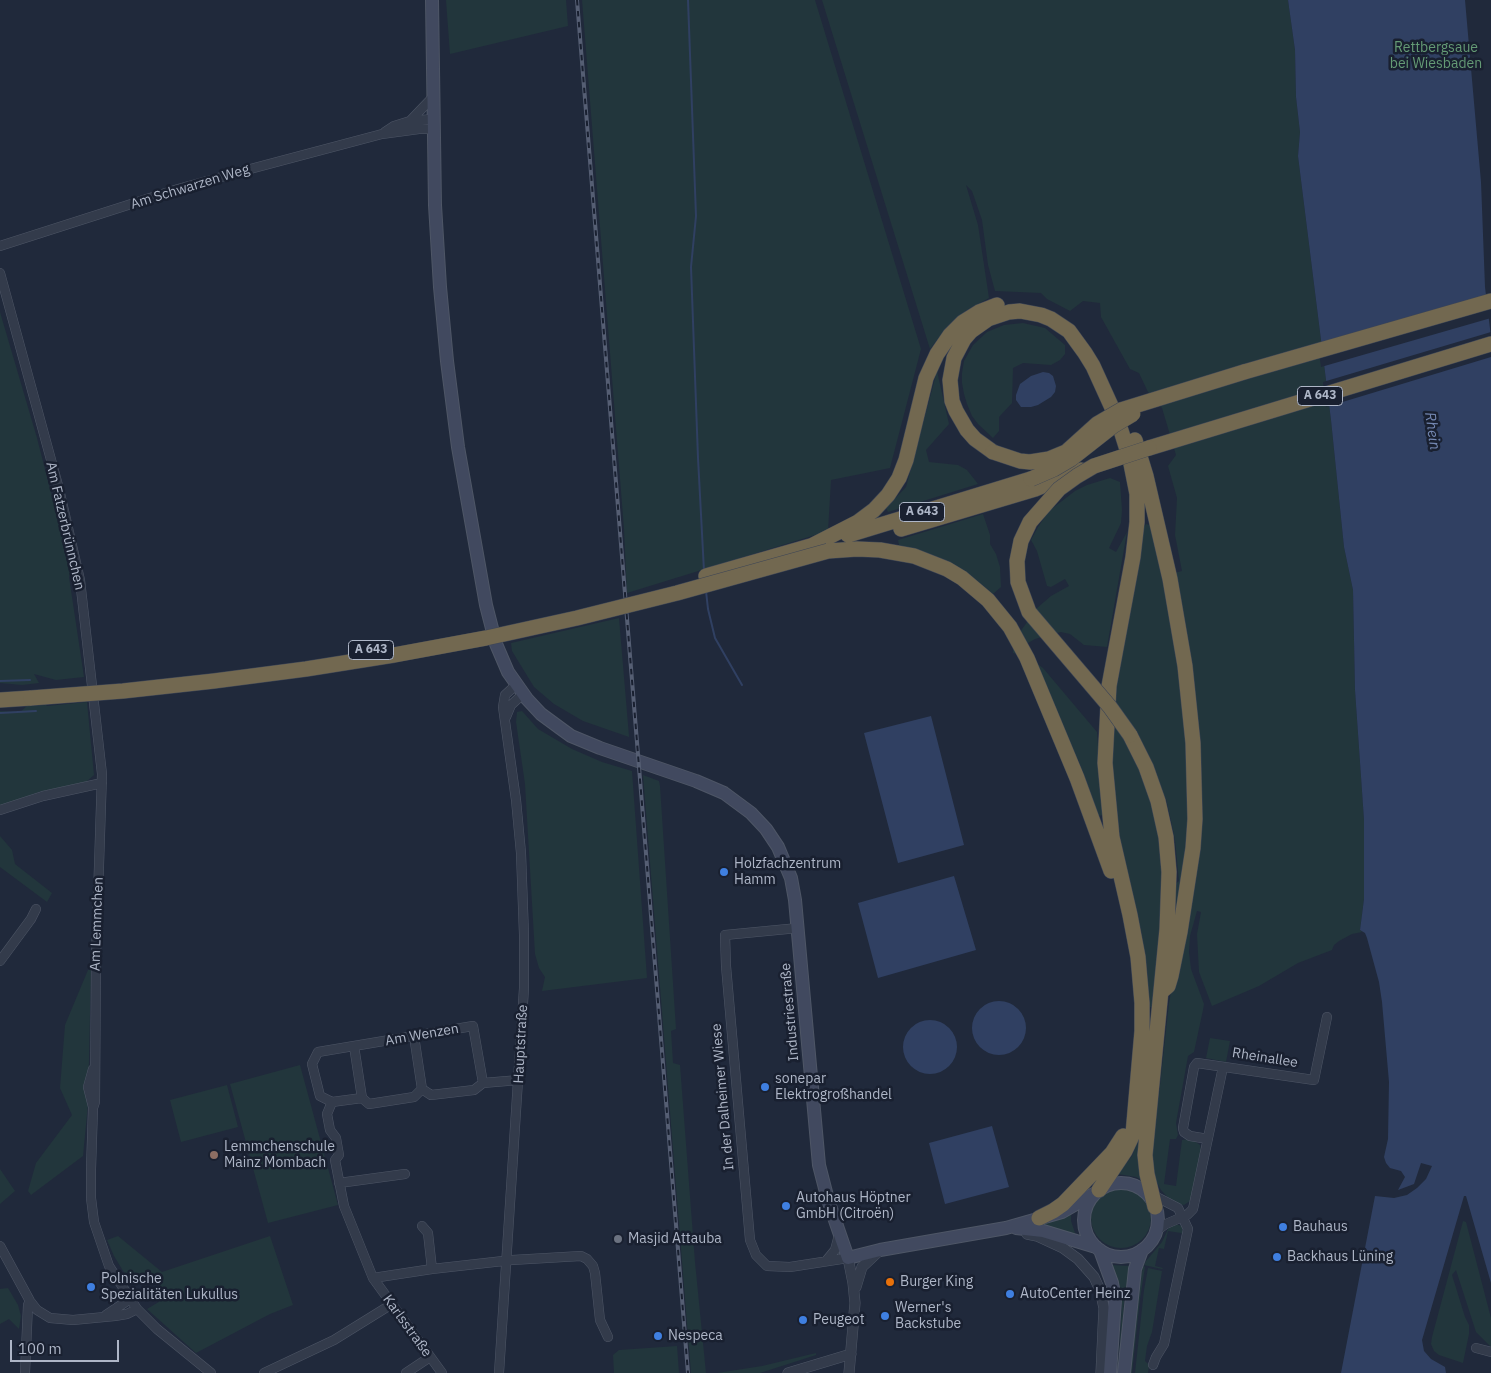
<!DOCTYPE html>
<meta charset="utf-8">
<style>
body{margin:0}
#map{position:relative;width:1491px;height:1373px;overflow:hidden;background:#20293b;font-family:"IBM Plex Sans",sans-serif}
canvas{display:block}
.scale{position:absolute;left:10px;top:1340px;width:109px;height:22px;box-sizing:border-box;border:2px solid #aeb6c7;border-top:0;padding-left:6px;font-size:15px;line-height:18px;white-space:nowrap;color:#aeb6c7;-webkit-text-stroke:4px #192030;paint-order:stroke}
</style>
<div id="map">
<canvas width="1491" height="1373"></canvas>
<div class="scale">100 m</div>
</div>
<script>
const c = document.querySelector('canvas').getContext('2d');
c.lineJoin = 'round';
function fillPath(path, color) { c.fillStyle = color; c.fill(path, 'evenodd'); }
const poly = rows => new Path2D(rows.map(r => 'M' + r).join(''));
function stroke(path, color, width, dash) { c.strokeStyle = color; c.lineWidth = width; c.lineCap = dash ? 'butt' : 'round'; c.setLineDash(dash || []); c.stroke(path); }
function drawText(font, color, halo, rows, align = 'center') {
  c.font = font + ' "IBM Plex Sans",sans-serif'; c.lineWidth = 5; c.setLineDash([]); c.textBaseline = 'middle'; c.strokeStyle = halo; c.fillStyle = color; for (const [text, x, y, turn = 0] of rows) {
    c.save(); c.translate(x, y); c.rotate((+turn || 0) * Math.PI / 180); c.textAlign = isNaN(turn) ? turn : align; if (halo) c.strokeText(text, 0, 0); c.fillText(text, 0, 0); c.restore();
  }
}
fillPath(poly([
 [446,0,566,0,568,26,450,54],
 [582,0,815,0,921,349,890,468,831,480,828,531,627,593,624,529],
 [822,0,1288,0,1295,50,1296,97,1300,132,1298,156,1331,420,1344,547,1353,590,1355,690,1364,820,1364,899,1360,930,1362,932,1352,934,1339,941,1334,945,1332,950,1298,963,1259,986,1212,1006,1199,972,1197,934,1201,912,1197,911,1190,936,1189,952,1191,969,1204,1004,1203,1010,1194,1052,1188,1056,1176,1123,1178,1135,1176,1139,1170,1139,1164,1184,1176,1186,1182,1140,1189,1139,1193,1140,1200,1145,1201,1153,1192,1197,1190,1201,1184,1205,1173,1203,1161,1190,1151,1172,1153,1120,1159,1094,1169,1003,1201,823,1202,784,1174,573,1182,571,1175,535,1177,498,1168,466,1176,455,1162,408,1148,392,1139,373,1130,369,1101,317,1100,303,1083,301,1070,311,1047,299,1041,293,995,291,988,265,982,220,972,191,966,185,978,225,989,298,967,310,947,327,930,349],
 [0,312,37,438,71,571,69,577,84,677,56,680,34,674,39,683,22,685,0,683],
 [1023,323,1045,328,1065,345,1065,354,1060,360,1051,365,1023,363,1013,368,1012,403,999,417,999,431,993,438,978,424,972,416,967,404,964,394,962,383,962,373,964,361,973,345,987,332,1004,325],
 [937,371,949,424,926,450,929,462,958,465,967,470,978,484,888,512,886,508,906,487],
 [1110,478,1120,482,1122,510,1121,523,1109,548,1116,552,1127,532,1107,647,1084,645,1070,634,1061,632,1035,639,1028,643,1023,651,1017,654,1013,653,1013,649,1020,632,1037,608,1051,596,1069,586,1065,579,1051,587,1047,586,1037,551,1031,540,1038,527,1049,511,1075,491,1087,485],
 [983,514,990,535,990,544,996,554,1000,567,1001,587,993,594,964,570,899,545,898,540],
 [1146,524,1150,525,1174,624,1190,729,1191,813,1171,965,1175,884,1179,881,1175,840,1171,821,1166,799,1131,731,1123,738,1148,787,1164,862,1155,1007,1149,1007,1147,969,1141,931,1126,869,1111,790,1112,695,1143,528],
 [619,618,629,736,629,737,583,721,554,704,534,687,512,651,511,643],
 [1032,660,1043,668,1097,732,1103,815,1098,816,1079,762],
 [87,702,94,775,86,782,39,792,0,806,0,711,20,712,27,706,46,705,47,706],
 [522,711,538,729,572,749,602,762,632,771,647,978,542,991,545,977,539,968,535,954,525,784,516,722,517,712],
 [643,775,659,781,660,786,676,1029,671,1031,673,1063,680,1065,695,1262,706,1373,691,1373],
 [0,836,12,850,15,864,52,893,47,902,0,867],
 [88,970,91,970,88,1104,83,1156,31,1195,28,1191,36,1163,72,1115,60,1088,65,1025],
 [1210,1038,1230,1041,1226,1062,1206,1058],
 [300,1065,338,1205,268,1223,230,1084],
 [227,1085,238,1127,181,1142,170,1100],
 [1139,1139,1144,1181,1136,1177,1118,1174,1132,1156],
 [0,1169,15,1191,0,1204],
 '1091 1218a30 30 0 1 1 60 0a30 30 0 1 1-60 0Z',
 [1071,1211,1071,1221,1076,1236,1030,1225],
 [1463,1221,1466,1222,1491,1318,1491,1347,1476,1332,1456,1270,1452,1275,1465,1317,1469,1325,1469,1334,1463,1363,1439,1355,1434,1351,1431,1344,1432,1337],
 [1175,1224,1182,1226,1183,1235,1181,1233,1168,1231,1164,1249,1159,1248,1155,1266,1163,1268,1162,1269,1144,1265,1146,1261,1162,1242,1169,1227],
 [118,1236,162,1272,270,1236,293,1305,270,1314,196,1353,147,1309,167,1297,153,1273,131,1284,114,1256,107,1240],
 [1111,1265,1131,1266,1125,1291,1118,1373,1122,1303,1118,1284],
 [1143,1266,1145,1267,1140,1299,1132,1373,1129,1373,1139,1284],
 [1148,1268,1162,1271,1152,1332,1147,1346,1145,1361,1149,1365,1148,1373,1135,1373,1144,1290],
 [8,1288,18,1305,21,1316,19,1329,9,1319,0,1324,0,1289],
 [677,1346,679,1373,614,1373,613,1355,619,1350],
 [816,1353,816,1355,760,1373,717,1373,762,1366]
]), '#22363c');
fillPath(poly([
 [1288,0,1465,0,1481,182,1485,287,1491,337,1491,1283,1466,1196,1464,1196,1422,1340,1424,1351,1431,1359,1445,1367,1446,1373,1341,1373,1375,1196,1394,1198,1407,1195,1417,1188,1426,1179,1432,1166,1421,1163,1414,1184,1398,1190,1405,1177,1401,1171,1390,1168,1386,1163,1384,1157,1388,1139,1389,1082,1382,1002,1379,982,1367,938,1365,933,1360,930,1364,899,1364,820,1355,690,1353,590,1344,547,1331,420,1298,156,1300,132,1296,97,1295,50],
 [1043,372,1049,373,1053,376,1056,386,1055,392,1051,397,1038,405,1031,407,1021,407,1016,400,1016,395,1020,384,1031,376],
 [931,716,964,845,898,863,864,733],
 [954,876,976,950,878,978,858,903],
 '972 1028a27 27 0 1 1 54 0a27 27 0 1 1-54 0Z',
 '903 1047a27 27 0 1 1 54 0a27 27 0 1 1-54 0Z',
 [992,1126,1009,1187,945,1204,929,1143]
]), '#304062');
fillPath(poly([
 [1488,295,1491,318,1321,367,1318,345],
 [1491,332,1491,357,1326,407,1323,382]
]), '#20293b');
stroke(poly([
 [688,0,696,216,691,267,698,458,704,571],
 [706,591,708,609,715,638,742,685],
 [0,681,30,680],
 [0,713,36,711]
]), '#304062', 2);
const minor = poly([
 [410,121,433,97],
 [385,132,394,126,410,121,433,119],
 [0,246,178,189,254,168,382,134,419,129,433,129],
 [0,273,59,489,80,580,102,774,96,957,95,1102,93,1108,91,1169,91,1198,94,1222,109,1266,137,1309,157,1329,211,1373],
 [506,717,511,705,523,694],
 [0,810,43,796,102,783],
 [798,928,725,935,726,966,750,1240,756,1255,767,1266,790,1267,848,1258],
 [0,961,31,919,36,909],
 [414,1036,422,1089],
 [354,1046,362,1098],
 [332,1102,362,1098,369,1104,414,1097,422,1089,431,1095,474,1090,483,1083,519,1080],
 [93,1107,88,1087,93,1069],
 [1208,1139,1190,1136,1184,1132,1183,1128,1194,1067,1197,1063,1314,1080,1327,1017],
 [339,1183,405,1174],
 [1141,1189,1178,1208,1188,1229,1164,1344,1156,1357,1153,1365],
 [422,1226,428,1233,432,1269],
 [1156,1231,1166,1224,1187,1215,1193,1209,1223,1067],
 [0,1246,30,1301,37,1310,50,1318,73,1320,115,1316,127,1314,137,1309],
 [826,1261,835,1250,839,1235],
 [373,1278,432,1269,512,1260,581,1256,587,1259,593,1266,595,1273,600,1320,608,1337],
 [106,1315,130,1299],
 [1476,1348,1491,1352],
 [25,1373,28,1305,30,1301],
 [264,1373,334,1340,392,1304],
 [406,1373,430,1357],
 [442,1373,373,1278,344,1206,335,1160,339,1155,336,1138,330,1130,327,1114,332,1102,320,1096,312,1064,318,1052,473,1026,483,1083],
 [499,1373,524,988,524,935,521,853,516,800,503,707,505,695,516,685]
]);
const tertiary = poly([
 [1027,1234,1037,1236,1063,1248,1078,1259,1094,1277,1100,1290,1104,1308,1101,1373],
 [848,1258,853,1283,855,1303,849,1373],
 [856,1287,862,1267,878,1252],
 [788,1373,851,1354]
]);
const secondary = poly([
 [432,0,435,205,440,287,447,361,458,447,486,605,496,644,508,672,527,699,541,714,560,728,571,736,600,748,696,781,724,793,751,813,766,829,778,847,791,878,795,900,819,1165,828,1200,848,1258,880,1250,1006,1228,1062,1212,1097,1192],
 '1084 1220a37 37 0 1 1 74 0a37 37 0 1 1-74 0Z',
 [1016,1228,1043,1231,1096,1247],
 [1100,1250,1112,1283,1115,1300,1110,1373],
 [1124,1373,1135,1269,1142,1250]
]);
const motorway = poly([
 [1244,372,1491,301],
 [1135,440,1146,476,1170,579,1185,666,1193,743,1195,819,1193,848,1180,932,1171,976,1168,986,1161,992],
 [1149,448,1491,344],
 [993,452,975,439,967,430,956,411,952,401,950,380,954,358,964,339,971,331,988,319,1009,312,1020,311,1041,315,1051,319,1069,331,1085,353,1093,366,1118,421,1130,459,1137,494,1137,522,1133,557,1109,686,1105,763,1112,837,1130,915,1138,957,1142,1003,1142,1031,1133,1134,1125,1151,1099,1190],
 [901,529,1035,489,1081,470],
 [848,535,1031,479],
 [813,545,858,522,874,510,888,495,899,478,906,460,926,378,937,354,950,335,963,322,979,312,997,305],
 [828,551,857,549,880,550,914,556,947,569,962,578,988,600,1010,627,1027,658,1077,778,1111,871],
 [706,576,821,543],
 [0,700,31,698],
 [1130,735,1146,767,1158,801,1166,837,1169,872,1167,929,1145,1155,1147,1174,1155,1207],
 [1039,1218,1053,1211,1063,1204,1112,1153,1123,1136]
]);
stroke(minor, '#4e5666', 10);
stroke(tertiary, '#4e5666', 11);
stroke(secondary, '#4e5666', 14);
stroke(motorway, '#3e4656', 16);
stroke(minor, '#333b4b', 9);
stroke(tertiary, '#333b4b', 10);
stroke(secondary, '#41495f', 12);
stroke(motorway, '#726850', 15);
const rail = poly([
 [577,0,688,1373]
]);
stroke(rail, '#555e73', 4);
stroke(rail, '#192030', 2, [5.5]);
const motorwayBridge = poly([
 [993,452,1020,461,1030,462,1049,459,1066,452,1097,424,1121,410,1244,372],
 [1031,479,1054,469,1071,459,1113,426,1133,414],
 [31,698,123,691,214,681,306,669,394,655,486,638,577,618,677,593,828,551],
 [1130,735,1110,707,1029,612,1018,582,1017,561,1021,541,1030,522,1059,489,1077,476,1094,466,1149,448]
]);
stroke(motorwayBridge, '#3e4656', 16, []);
stroke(motorwayBridge, '#726850', 15);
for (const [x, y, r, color] of [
 [724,872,5,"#3f7fe0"],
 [765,1087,5,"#3f7fe0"],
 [214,1155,5,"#8d6e63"],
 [786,1206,5,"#3f7fe0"],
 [1283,1227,5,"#3f7fe0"],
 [618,1239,5,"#6b7280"],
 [1277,1257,5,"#3f7fe0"],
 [890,1282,5,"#e8710a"],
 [91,1287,5,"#3f7fe0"],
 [1010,1294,5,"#3f7fe0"],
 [885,1316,5,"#3f7fe0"],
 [803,1320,5,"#3f7fe0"],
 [658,1336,5,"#3f7fe0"]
]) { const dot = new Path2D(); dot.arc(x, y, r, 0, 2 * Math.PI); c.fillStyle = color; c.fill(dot); stroke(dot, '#192030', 2); }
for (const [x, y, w] of [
 [1320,396,45],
 [922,512,45],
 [371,650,45]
]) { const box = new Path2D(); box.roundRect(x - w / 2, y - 9.5, w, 19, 4); c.fillStyle = '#192030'; c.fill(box); stroke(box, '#aeb6c7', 1); }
drawText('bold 12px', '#aeb6c7', null, [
 ["A 643",1320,396],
 ["A 643",922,512],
 ["A 643",371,650]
]);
drawText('14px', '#649a75', '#192030', [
 ["Rettbergsaue",1436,48],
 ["bei Wiesbaden",1436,64]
]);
drawText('14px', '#aeb6c7', '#192030', [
 ["Am Schwarzen Weg",190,187,-17],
 ["Am Fatzerbrünnchen",65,526,77],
 ["Am Lemmchen",97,924,-88],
 ["Industriestraße",790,1012,-95],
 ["Am Wenzen",422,1035,-10],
 ["Hauptstraße",521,1044,-87],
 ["Rheinallee",1265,1058,9],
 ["In der Dalheimer Wiese",723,1097,-95],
 ["Karlsstraße",407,1326,54]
]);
drawText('14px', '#aeb6c7', '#192030', [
 ["Holzfachzentrum",734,864],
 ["Hamm",734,880],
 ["sonepar",775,1079],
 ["Elektrogroßhandel",775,1095],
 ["Lemmchenschule",224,1147],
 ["Mainz Mombach",224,1163],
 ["Autohaus Höptner",796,1198],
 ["GmbH (Citroën)",796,1214],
 ["Bauhaus",1293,1227],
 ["Masjid Attauba",628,1239],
 ["Backhaus Lüning",1287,1257],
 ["Polnische",101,1279],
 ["Spezialitäten Lukullus",101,1295],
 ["Burger King",900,1282],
 ["AutoCenter Heinz",1020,1294],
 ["Werner's",895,1308],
 ["Backstube",895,1324],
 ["Peugeot",813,1320],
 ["Nespeca",668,1336]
], 'left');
drawText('italic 15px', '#7488b2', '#192030', [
 ["Rhein",1432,431,82]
]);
</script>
